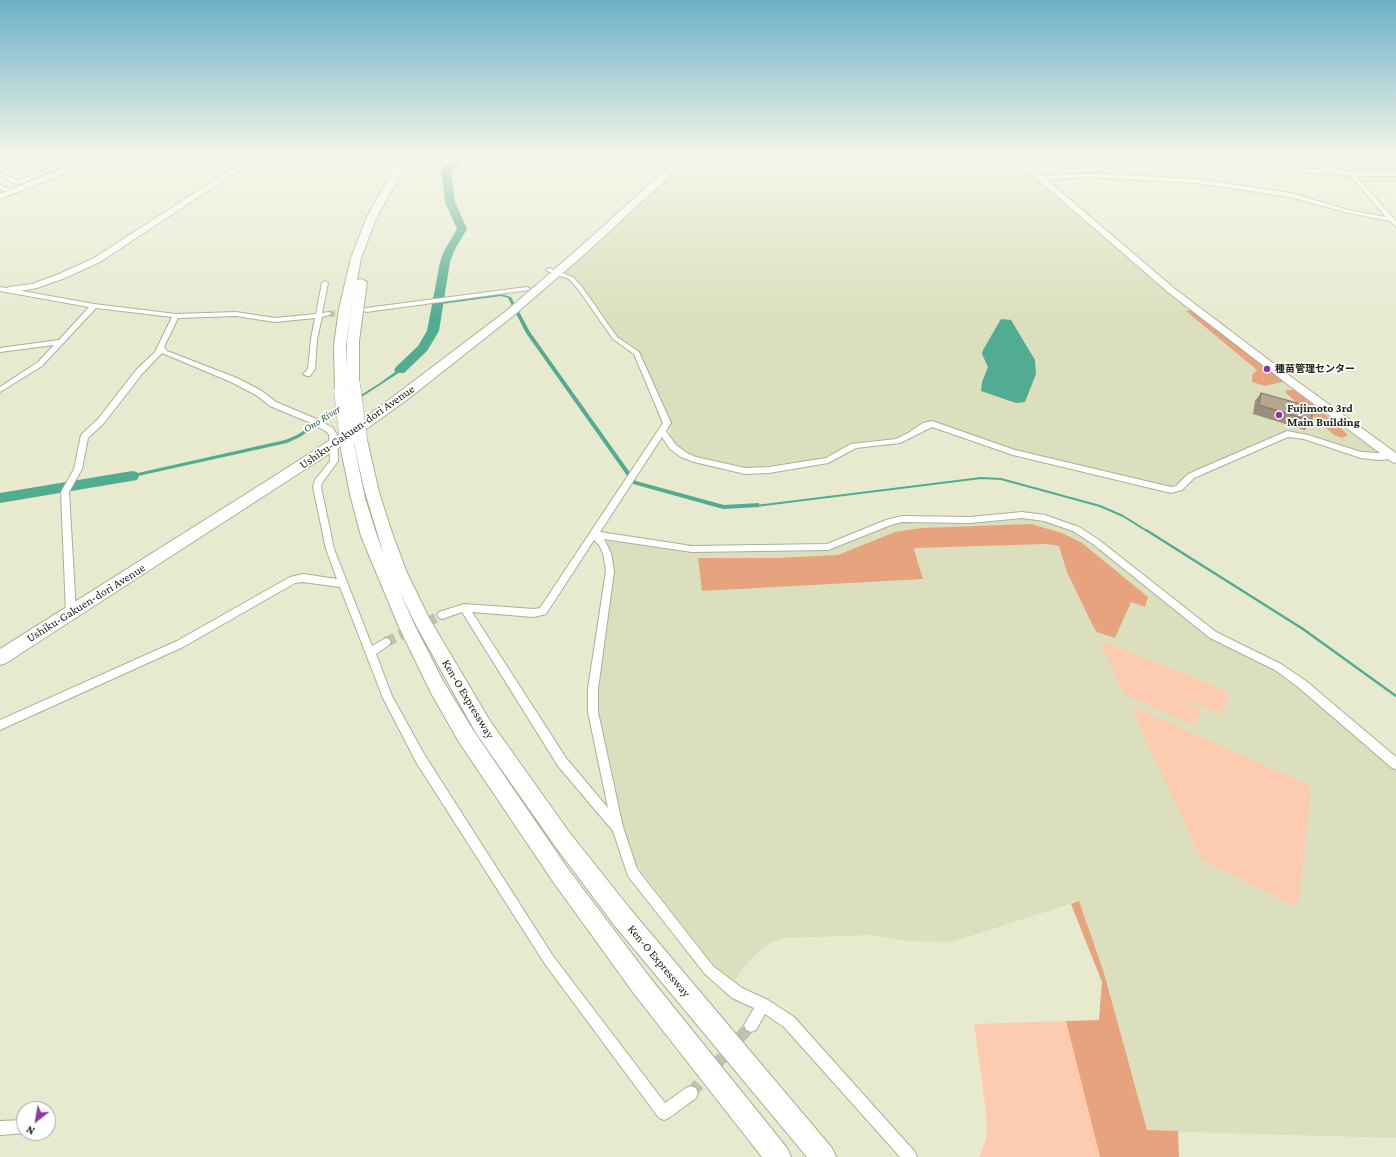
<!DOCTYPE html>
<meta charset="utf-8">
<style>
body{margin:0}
#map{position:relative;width:1396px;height:1157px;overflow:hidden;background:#e8ead0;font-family:"Crimson Pro",serif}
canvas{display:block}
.north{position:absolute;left:16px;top:1101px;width:40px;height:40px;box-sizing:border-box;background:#fff;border:1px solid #a7a7a3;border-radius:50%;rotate:211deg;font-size:11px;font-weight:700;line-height:16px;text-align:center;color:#222319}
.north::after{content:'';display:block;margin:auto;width:14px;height:18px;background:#9037a3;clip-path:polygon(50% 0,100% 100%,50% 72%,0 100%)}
</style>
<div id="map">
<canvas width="1396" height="1157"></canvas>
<div class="north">N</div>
</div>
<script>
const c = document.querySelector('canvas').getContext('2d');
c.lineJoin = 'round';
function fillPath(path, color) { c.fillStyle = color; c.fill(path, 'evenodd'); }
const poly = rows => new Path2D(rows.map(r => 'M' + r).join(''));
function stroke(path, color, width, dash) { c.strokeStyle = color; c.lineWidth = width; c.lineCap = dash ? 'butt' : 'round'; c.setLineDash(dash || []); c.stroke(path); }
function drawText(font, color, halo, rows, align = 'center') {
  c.font = font + ' "Crimson Pro","Noto Sans JP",serif'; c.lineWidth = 3.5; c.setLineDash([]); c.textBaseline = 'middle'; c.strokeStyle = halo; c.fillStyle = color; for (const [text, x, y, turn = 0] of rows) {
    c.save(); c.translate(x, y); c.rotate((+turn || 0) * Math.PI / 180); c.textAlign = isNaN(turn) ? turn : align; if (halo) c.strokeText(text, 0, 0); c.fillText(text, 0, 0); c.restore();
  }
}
fillPath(poly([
 [693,157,1010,157,1206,322,1384,455,1372,455,1295,433,1238,453,1188,473,1177,484,1168,487,1108,471,1027,454,936,422,922,424,895,438,860,442,826,458,753,469,717,462,684,452,678,448,670,438,669,422,641,355,637,349,617,337,574,277,564,273],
 [1014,518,1029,518,1045,520,1077,533,1096,545,1210,637,1275,669,1297,684,1396,769,1396,1138,1147,1131,1104,973,1079,901,952,942,910,941,869,935,786,938,772,942,759,951,749,961,733,982,711,962,634,862,618,809,598,711,597,683,614,571,611,554,606,543,610,540,682,551,704,552,814,551,835,548,872,532,901,522,923,521,956,523]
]), '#dcdfbd');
fillPath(poly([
 [1103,641,1228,692,1223,715,1187,700,1187,703,1200,708,1197,721,1193,725,1127,696,1124,694,1101,643],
 [1135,709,1138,709,1307,784,1311,788,1299,902,1297,904,1292,905,1202,860,1133,712],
 [1066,1021,1100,1157,979,1157,981,1154,987,1136,986,1111,974,1024]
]), '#fdcbaf');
fillPath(poly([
 [1191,310,1283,381,1282,382,1265,386,1252,382,1252,375,1257,370,1186,311],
 [1287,390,1293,390,1300,394,1339,426,1348,435,1342,438,1334,435,1285,392],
 [1031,524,1062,533,1082,543,1148,597,1145,607,1131,602,1115,638,1097,632,1093,626,1067,572,1059,546,1046,544,916,548,914,550,923,579,702,591,698,558,777,558,838,555,895,532,922,528],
 [1079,901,1104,973,1147,1130,1178,1131,1179,1157,1100,1157,1066,1021,1099,1020,1102,982,1071,904]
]), '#e6a37d');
fillPath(poly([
 [495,294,501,294,511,297,530,332,636,481,724,505,759,503,759,507,723,509,633,484,526,333,508,298,501,296,442,304,441,302],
 [1001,319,1011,320,1035,360,1036,374,1025,402,1016,403,981,391,982,382,988,367,982,354,983,350],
 [414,356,418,357,397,374,300,437,287,443,111,482,111,479,285,440,297,435,380,383,406,364]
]), '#52ac92');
stroke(poly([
 [438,303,441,303]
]), '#52ac92', 1.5);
stroke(poly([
 [756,506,981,478,1001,479,1100,506,1123,516,1147,531]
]), '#52ac92', 2);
stroke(poly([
 [1146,530,1303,629,1396,696]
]), '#52ac92', 2.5);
fillPath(poly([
 [457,157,468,157,451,171,455,202,467,229,454,251,450,262,439,331,427,351,404,373,396,373,394,370,396,367,418,346,427,331,440,262,444,251,457,229,445,202,441,170,457,157],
 [132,471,137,472,139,476,137,480,0,503,0,493,132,471]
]), '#52ac92');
stroke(poly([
 [329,314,349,312]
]), '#c0c2ab', 6, [6, 3]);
stroke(poly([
 [386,642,442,615]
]), '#c0c2ab', 10, [10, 5]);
stroke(poly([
 [691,1093,751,1025]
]), '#c0c2ab', 12, [12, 6]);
const street = poly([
 [35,157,53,157,82,162,79,164,35,157],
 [1223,157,1235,157,1297,168,1340,170,1343,172,1340,174,1321,174,1297,172,1223,157],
 [0,159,54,166,57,168,18,185,0,176,0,172,18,181,48,169,0,163,0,159],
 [1352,172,1396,221,1396,227,1390,221,1345,212,1290,197,1196,183,1088,177,1040,180,1037,178,1040,176,1088,173,1196,179,1291,193,1348,210,1386,217,1350,175,1350,173,1352,172],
 [0,185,13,191,14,192,11,194,0,189,0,185],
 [549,268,573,277,582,287,617,337,639,352,671,423,666,431,676,445,687,453,696,457,745,468,769,467,826,458,851,444,896,439,908,433,923,423,932,421,1015,450,1171,487,1176,486,1188,474,1287,431,1308,435,1361,452,1395,454,1396,456,1392,459,1378,460,1361,458,1304,439,1288,437,1194,478,1182,490,1171,493,1013,455,932,427,900,443,856,448,828,463,769,473,745,474,694,462,681,457,670,449,662,437,600,532,692,546,827,544,886,520,902,516,970,517,1022,512,1045,515,1079,527,1099,540,1216,632,1281,664,1306,681,1396,757,1396,769,1392,768,1298,687,1275,670,1210,638,1093,544,1073,531,1044,521,1022,518,970,523,902,522,891,525,828,550,692,552,604,539,611,553,614,571,598,689,598,712,623,827,637,869,713,966,742,988,768,1000,794,1017,915,1152,917,1157,900,1157,784,1027,765,1014,756,1030,751,1032,746,1030,744,1025,754,1008,732,998,705,974,628,876,613,831,558,766,462,612,442,619,439,618,437,615,439,612,464,604,534,609,540,608,663,423,634,354,613,339,578,289,569,279,547,271,546,270,549,268],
 [594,540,599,545,603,553,606,571,588,689,588,712,608,808,566,758,472,612,534,617,546,614,594,540],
 [325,281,328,283,322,313,329,312,332,314,322,317,317,339,315,369,310,376,307,376,303,374,308,369,311,339,315,318,275,322,236,316,178,318,164,347,167,351,237,378,262,391,276,402,319,420,333,428,337,435,338,461,322,483,321,487,334,549,372,646,386,638,389,639,391,642,389,645,376,654,392,696,424,754,553,956,665,1103,686,1088,691,1086,696,1088,698,1093,696,1098,669,1118,664,1120,659,1118,545,964,416,762,383,698,340,587,303,582,295,583,183,647,0,730,0,720,177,641,290,577,303,574,337,579,326,549,313,487,315,480,330,461,329,435,327,432,313,424,270,406,256,395,231,382,162,353,142,374,104,423,88,438,82,469,69,492,76,613,74,616,68,616,66,613,61,492,74,469,81,435,98,419,136,370,155,352,172,317,96,308,42,366,0,392,0,387,38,362,54,345,0,352,0,348,59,340,89,307,0,291,0,287,94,304,176,314,236,312,275,318,316,314,322,283,325,281],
 [527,287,529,288,529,290,366,312,363,310,366,308,527,287],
 [24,1120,24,1133,27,1133,0,1135,0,1121,24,1120]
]);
const secondary = poly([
 [82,157,91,157,66,173,0,199,0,194,60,169,82,157],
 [250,157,259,157,100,262,65,278,37,288,9,293,4,290,9,287,32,284,59,274,94,258,250,157],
 [1012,157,1020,157,1175,289,1298,382,1396,453,1396,463,1392,462,1290,386,1169,293,1012,157],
 [1280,157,1293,157,1348,172,1396,172,1396,176,1348,176,1280,157]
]);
const highway = poly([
 [403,157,412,157,390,193,376,219,361,258,357,280,361,279,367,282,359,341,359,384,358,387,353,388,347,385,347,391,346,394,341,395,336,394,335,391,334,345,339,309,351,258,366,219,380,193,403,157],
 [353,297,347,341,347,367,346,345,353,297],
 [680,157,690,157,587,252,513,316,408,399,355,437,360,435,365,437,367,440,379,492,391,530,407,573,429,618,490,721,569,832,631,910,832,1148,836,1157,807,1157,615,926,555,846,476,733,417,627,399,590,415,626,443,681,473,730,568,869,651,979,787,1148,791,1157,762,1157,635,995,554,883,459,742,431,693,399,627,361,536,351,498,341,450,343,447,348,445,353,447,355,450,365,498,377,536,384,555,365,492,353,440,355,437,6,663,0,665,0,649,273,477,360,421,398,393,505,312,579,248,680,157]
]);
stroke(street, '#acaf95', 2);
stroke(secondary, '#acaf95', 2);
stroke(highway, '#acaf95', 2);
fillPath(street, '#fff');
fillPath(secondary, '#fff');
fillPath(highway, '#fff');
const highwayBridge = poly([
 [353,384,360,440],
 [341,391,348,450]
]);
stroke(highwayBridge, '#acaf95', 15, []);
stroke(highwayBridge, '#fff', 14);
fillPath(poly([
 [945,157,963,157,959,162,945,159],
 [1261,393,1312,421,1305,430,1253,414,1255,401]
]), '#9b8f7b');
fillPath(poly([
 [961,157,963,157,959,162]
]), '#7e7464');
const building = poly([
 [1261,393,1312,407,1312,421,1259,405,1261,393]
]);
fillPath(building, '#b4a68f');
stroke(building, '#7e7464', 1);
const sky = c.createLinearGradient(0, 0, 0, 319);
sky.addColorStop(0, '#6cb1c6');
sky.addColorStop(0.49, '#f5f6ea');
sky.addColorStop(1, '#f5f6ea00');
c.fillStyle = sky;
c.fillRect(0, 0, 1396, 319);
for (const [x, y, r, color] of [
 [1267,369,4,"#9037a3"],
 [1279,415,4,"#9037a3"]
]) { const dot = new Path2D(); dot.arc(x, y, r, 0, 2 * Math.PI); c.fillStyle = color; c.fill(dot); stroke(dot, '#fff', 1.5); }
drawText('bold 10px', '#222319', '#fff', [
 ["種苗管理センター",1275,369]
], 'left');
drawText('italic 11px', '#19604e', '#fff', [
 ["Ono River",322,419,-32]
]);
drawText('bold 12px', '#222319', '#fff', [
 ["Fujimoto 3rd",1287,408],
 ["Main Building",1287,422]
], 'left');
drawText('12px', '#222319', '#fff', [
 ["Ushiku-Gakuen-dori Avenue",357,427,-35],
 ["Ushiku-Gakuen-dori Avenue",86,603,-32],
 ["Ken-O Expressway",468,699,59],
 ["Ken-O Expressway",659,961,50]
]);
</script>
